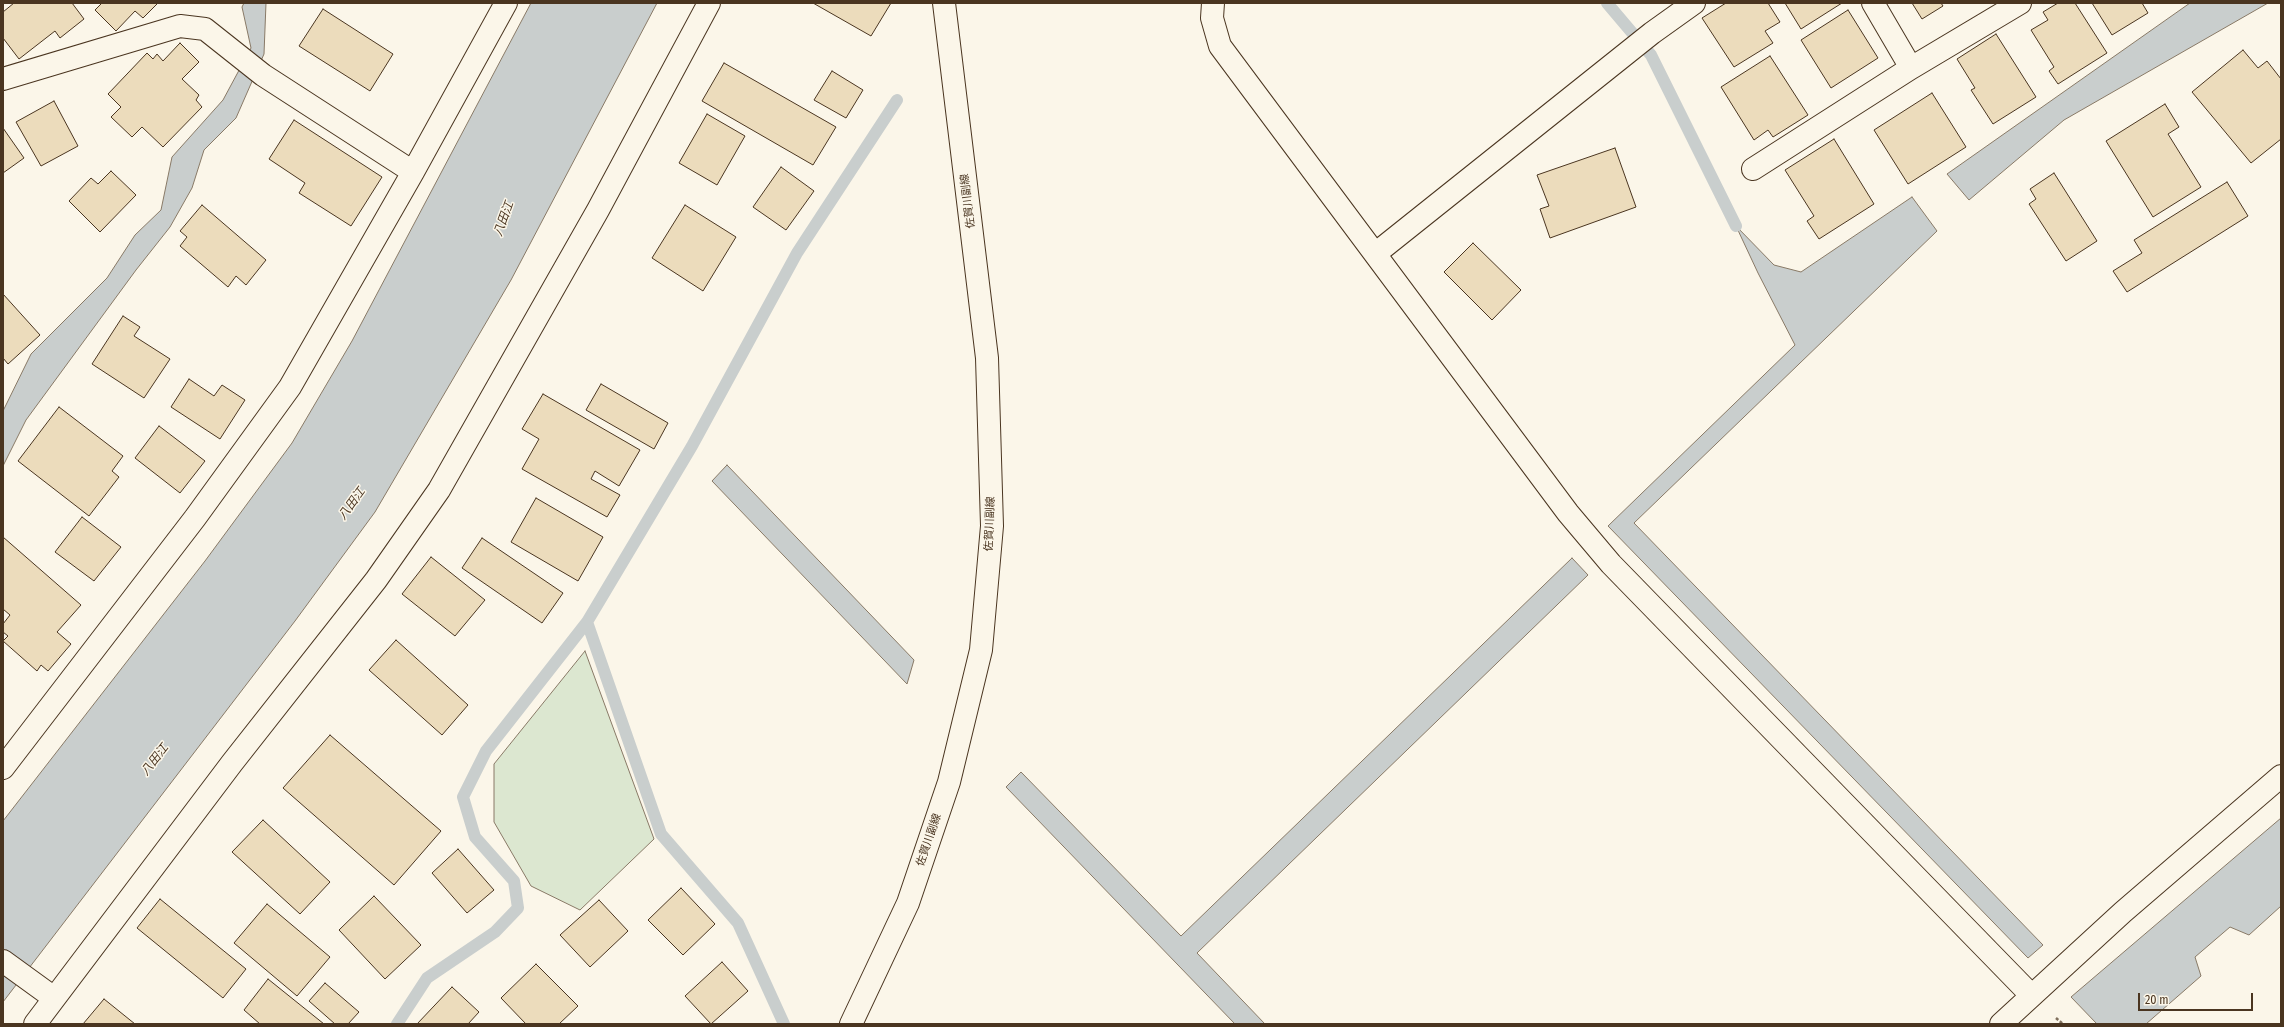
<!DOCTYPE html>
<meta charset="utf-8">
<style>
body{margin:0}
#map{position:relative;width:2284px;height:1027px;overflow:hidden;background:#fbf6e9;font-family:"Fira Sans Condensed",sans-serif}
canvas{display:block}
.frame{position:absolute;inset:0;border:4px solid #4a3520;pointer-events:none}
.scale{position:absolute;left:2138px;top:993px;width:115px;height:18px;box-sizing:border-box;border:2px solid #4a3520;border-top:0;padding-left:5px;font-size:12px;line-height:14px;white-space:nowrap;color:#4a3520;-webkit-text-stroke:3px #fbf6e9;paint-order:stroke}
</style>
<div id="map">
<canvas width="2284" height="1027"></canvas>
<div class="frame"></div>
<div class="scale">20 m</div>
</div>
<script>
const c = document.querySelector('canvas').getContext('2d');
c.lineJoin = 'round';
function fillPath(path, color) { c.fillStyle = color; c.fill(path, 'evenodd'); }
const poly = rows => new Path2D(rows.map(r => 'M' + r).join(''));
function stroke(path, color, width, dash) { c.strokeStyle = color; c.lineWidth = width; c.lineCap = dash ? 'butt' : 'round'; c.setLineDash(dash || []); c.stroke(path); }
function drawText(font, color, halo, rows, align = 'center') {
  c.font = font + ' "Fira Sans Condensed","Noto Sans JP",sans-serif'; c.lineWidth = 3; c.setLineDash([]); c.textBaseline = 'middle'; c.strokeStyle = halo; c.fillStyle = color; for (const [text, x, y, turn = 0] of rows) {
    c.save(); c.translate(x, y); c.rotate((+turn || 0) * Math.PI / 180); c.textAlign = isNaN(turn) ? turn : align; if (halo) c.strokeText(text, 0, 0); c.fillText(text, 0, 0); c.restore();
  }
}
const green = poly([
 [585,651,654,839,580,910,531,886,494,822,494,764,585,651]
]);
fillPath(green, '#dce7d0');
stroke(green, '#887966', 1);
const water = poly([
 [244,3,266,3,264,54,236,118,204,150,192,188,170,227,136,270,26,420,3,466,3,411,31,354,107,278,135,235,161,210,172,157,223,100,251,48,242,7,244,3],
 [531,3,657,3,511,280,375,512,295,621,3,1002,3,821,205,561,292,443,352,341,531,3],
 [2190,3,2268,3,2064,120,1969,200,1947,174,2190,3],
 [1912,197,1937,231,1634,523,2043,945,2028,958,1608,526,1795,345,1758,273,1736,226,1774,265,1801,272,1912,197],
 [727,465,914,660,907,684,712,481,727,465],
 [1572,558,1588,575,1197,953,1265,1024,1235,1024,1006,787,1021,772,1181,936,1572,558],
 [2281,818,2281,906,2249,935,2230,927,2195,957,2201,976,2146,1024,2097,1024,2071,997,2281,818]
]);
fillPath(water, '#c9cecd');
stroke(water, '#887966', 1);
stroke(poly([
 [1607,3,1651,55,1736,226],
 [587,622,661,834,738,923,784,1024],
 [397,1024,427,978,495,932,518,908,514,881,475,837,463,797,486,751,587,622,692,446,797,253,897,100]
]), '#c9cecd', 12);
const building = poly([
 [14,3,72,3,84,19,60,38,55,31,19,59,3,38,3,12,14,3],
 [102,3,158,3,143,18,135,11,116,31,95,10,102,3],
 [813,3,891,3,871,36,813,3],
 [1726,3,1768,3,1780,22,1765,31,1773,43,1734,67,1702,18,1726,3],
 [1785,3,1842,3,1801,29,1785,3],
 [1912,3,1941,3,1943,6,1922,19,1912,3],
 [2058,3,2075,3,2107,53,2058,84,2049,71,2054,67,2031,30,2048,20,2043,12,2058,3],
 [2092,3,2142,3,2148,13,2112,35,2092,3],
 [323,9,393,54,370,91,299,46,323,9],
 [1848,10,1878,58,1831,88,1801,40,1848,10],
 [1996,34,2036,97,1993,124,1971,90,1975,88,1957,59,1996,34],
 [180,43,199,62,182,79,199,95,196,100,202,107,163,147,142,127,132,137,111,117,121,107,108,94,147,53,153,59,157,54,163,61,180,43],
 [2243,50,2258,68,2267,61,2281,79,2281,139,2251,163,2192,92,2243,50],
 [1770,56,1808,115,1773,137,1768,130,1754,140,1721,87,1770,56],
 [724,63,836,127,813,165,702,101,724,63],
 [832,71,863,90,846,118,814,100,832,71],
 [1932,93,1966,147,1908,184,1874,130,1932,93],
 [54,101,78,146,41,166,16,122,54,101],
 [2165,104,2179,127,2168,134,2201,187,2153,217,2106,141,2165,104],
 [707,114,745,136,717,185,679,163,707,114],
 [294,120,382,177,351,226,299,193,305,183,269,159,294,120],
 [3,128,24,158,3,173,3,128],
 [1834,139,1874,204,1819,239,1807,221,1814,216,1785,170,1834,139],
 [1615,148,1636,207,1550,238,1540,209,1549,206,1537,175,1615,148],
 [781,167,814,191,786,230,753,207,781,167],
 [111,171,136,195,100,232,69,201,91,178,98,184,111,171],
 [2054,173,2097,241,2066,261,2029,204,2036,199,2030,189,2054,173],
 [2227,182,2248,216,2127,292,2113,271,2142,253,2134,240,2227,182],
 [202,205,266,260,246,285,236,276,228,287,180,246,187,237,180,231,202,205],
 [685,205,736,237,703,291,652,258,685,205],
 [1473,243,1521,290,1492,320,1444,272,1473,243],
 [3,294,40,335,8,364,3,358,3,294],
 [123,316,140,327,134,336,170,359,144,398,92,364,123,316],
 [189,379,214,396,222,385,245,400,220,439,171,407,189,379],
 [601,384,668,423,654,449,586,410,601,384],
 [543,394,640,450,619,486,595,471,591,479,620,495,607,517,522,469,539,439,522,429,543,394],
 [59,407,123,456,112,471,119,477,89,516,18,461,59,407],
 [159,426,205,461,180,493,135,458,159,426],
 [536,498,603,537,578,581,511,542,536,498],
 [82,517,121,547,94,581,55,552,82,517],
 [3,537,81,605,57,632,71,644,48,671,41,665,37,671,3,641,8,636,3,632,3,624,10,615,3,609,3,537],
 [482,538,563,593,542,623,462,568,482,538],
 [431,557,485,600,455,636,402,594,431,557],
 [396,640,468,705,442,735,369,670,396,640],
 [330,735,441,831,394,885,283,788,330,735],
 [263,820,330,882,300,914,232,852,263,820],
 [458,849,494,890,467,913,432,873,458,849],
 [681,888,715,924,683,955,648,920,681,888],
 [374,896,421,945,385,979,339,930,374,896],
 [160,899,246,969,223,998,137,928,160,899],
 [599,900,628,931,590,967,560,935,599,900],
 [267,904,330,957,297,996,234,943,267,904],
 [722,962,748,991,711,1024,685,996,722,962],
 [536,964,578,1006,559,1024,526,1024,501,998,536,964],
 [268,979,324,1024,260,1024,244,1010,268,979],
 [325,983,359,1012,348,1024,335,1024,309,1001,325,983],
 [452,987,479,1012,468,1024,417,1024,452,987],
 [104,999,135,1024,83,1024,104,999]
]);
fillPath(building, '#ecdcbc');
stroke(building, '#4a3520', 1);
const street = poly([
 [1213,3,1212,18,1220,46,1568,513,1611,564,2031,995],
 [1873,3,1911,68,2020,3],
 [3,79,180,26,205,29,263,75,413,172],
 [1753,169,1911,68],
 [1375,254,1652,33,1694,3],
 [3,768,195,518,290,387,413,172,506,3],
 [3,961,54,998],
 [35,1024,232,763,376,580,439,490,598,210,709,3],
 [2001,1024,2123,912,2281,776]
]);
const primary = poly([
 [851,1024,908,903,949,782,981,650,992,526,987,358,944,3]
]);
stroke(street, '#4a3520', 24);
stroke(primary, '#4a3520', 24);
stroke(poly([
 [2056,1018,2063,1024]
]), '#7f6f5c', 2.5, [3, 2]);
stroke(street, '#fbf6e9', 22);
stroke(primary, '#fbf6e9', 22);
drawText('11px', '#4a3520', '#fbf6e9', [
 ["佐賀川副線",968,201,-97],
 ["佐賀川副線",990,524,-88],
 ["佐賀川副線",929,840,-71]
]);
drawText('italic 12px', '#4a3520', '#fbf6e9', [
 ["八田江",504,219,-70],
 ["八田江",352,504,-54],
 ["八田江",155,760,-52]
]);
</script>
